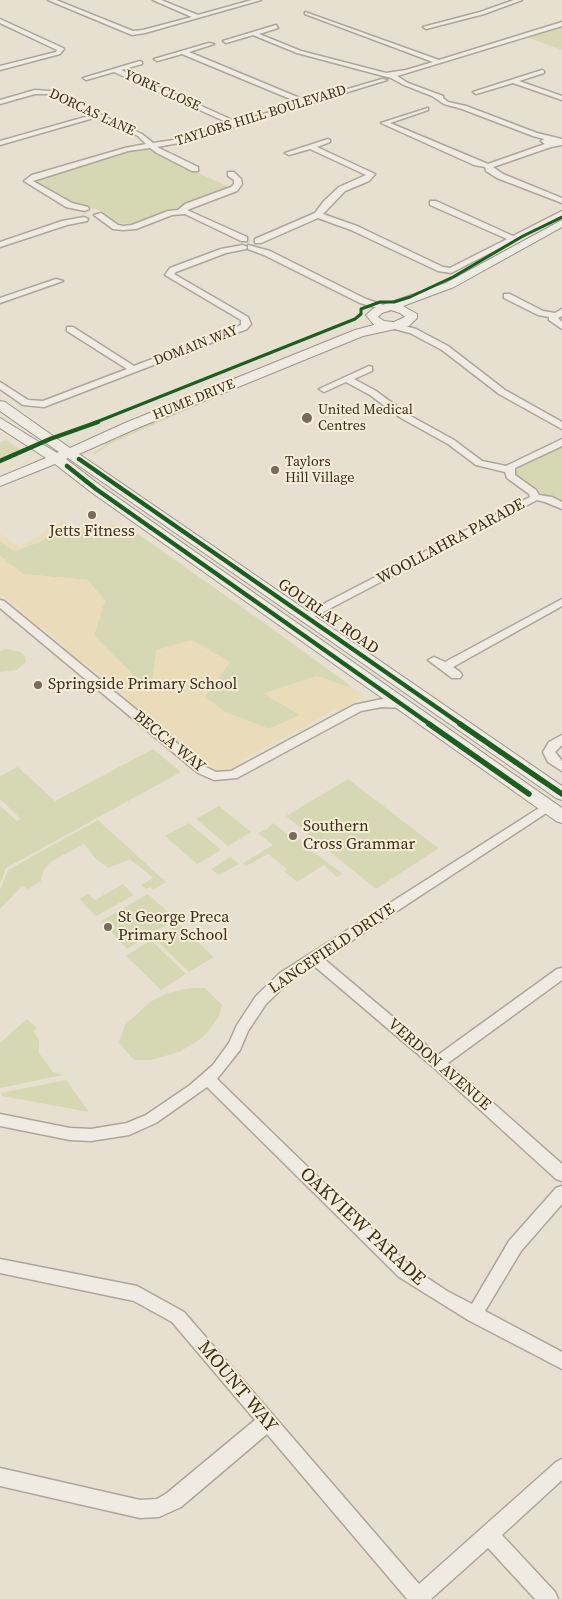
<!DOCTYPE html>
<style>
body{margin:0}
canvas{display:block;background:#e7e0d1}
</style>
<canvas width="562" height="1599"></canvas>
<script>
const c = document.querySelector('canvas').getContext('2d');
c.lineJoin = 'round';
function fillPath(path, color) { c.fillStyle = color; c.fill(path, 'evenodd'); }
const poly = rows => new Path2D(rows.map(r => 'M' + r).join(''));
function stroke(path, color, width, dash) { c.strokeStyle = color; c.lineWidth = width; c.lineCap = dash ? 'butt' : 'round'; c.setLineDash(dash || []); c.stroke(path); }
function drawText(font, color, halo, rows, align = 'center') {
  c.font = font + ' "Source Serif 4",serif'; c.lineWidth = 4; c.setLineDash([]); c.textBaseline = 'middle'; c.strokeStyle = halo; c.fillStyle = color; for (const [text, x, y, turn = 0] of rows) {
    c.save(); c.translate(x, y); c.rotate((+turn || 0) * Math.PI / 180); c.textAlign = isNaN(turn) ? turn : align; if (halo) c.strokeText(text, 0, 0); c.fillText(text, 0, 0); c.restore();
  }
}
fillPath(poly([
 [562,26,562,50,526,37],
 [144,148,229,187,225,191,132,224,114,223,104,218,102,211,77,204,37,185,34,181,41,177,130,150],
 [208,389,221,395,114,442,93,455,94,452,105,446,104,443,137,429,169,405],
 [6,440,19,449,18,452,0,460,0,442],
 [562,440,562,508,535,497,510,476,510,467],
 [63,526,78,532,114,528,137,533,267,625,347,683,351,688,317,676,265,693,300,715,269,729,225,712,205,697,152,686,133,675,94,635,105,601,88,580,23,574,0,556,0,541,14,551,40,542],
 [6,649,21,652,25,656,26,662,17,670,0,672,0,651],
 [153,749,181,772,6,868,0,884,0,806,17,821,21,819,0,799,0,776,18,767,55,801],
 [348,779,425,838,439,848,376,889,286,816],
 [219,806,251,832,228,846,196,819],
 [98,820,166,882,153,890,150,887,146,889,141,885,153,878,130,859,108,868,95,858,84,844,52,861,43,871,41,881,28,889,22,886,0,909,0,890,8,870],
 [189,823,221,850,197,864,165,836],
 [273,823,287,834,290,832,300,840,313,852,343,874,337,877,324,865,297,882,284,871,287,869,268,854,246,866,243,863,273,845,258,833,266,830],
 [230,857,239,864,219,875,211,869],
 [123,884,134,895,96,916,79,899,88,894,95,900],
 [148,894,176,919,127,949,101,921],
 [178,924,214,957,189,972,154,938],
 [151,940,186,974,161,990,126,956],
 [190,988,205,988,222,1005,219,1016,209,1031,198,1041,179,1052,151,1060,134,1060,119,1043,125,1025,150,1002,168,993],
 [27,1019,37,1028,33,1031,39,1040,39,1053,53,1072,63,1075,0,1088,0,1043],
 [66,1080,89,1112,2,1096,1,1093]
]), '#d6d7b3');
fillPath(poly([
 [61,521,80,528,123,523,114,528,78,532,63,526,40,542,14,551,0,541,0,534,20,547],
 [0,556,23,574,88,580,105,601,94,635,133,675,151,686,156,650,192,640,230,662,205,697,225,712,269,729,300,715,264,694,317,676,351,688,365,696,338,711,335,709,300,729,302,731,299,733,296,731,239,762,242,765,231,771,226,773,216,772,208,768,211,766,181,741,177,743,121,697,124,695,84,662,81,663,63,649,66,647,41,627,38,628,24,617,27,615,14,604,10,606,8,604,11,602,0,594]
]), '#eadcb9');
const street = poly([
 [48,0,56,0,133,31,143,30,192,17,153,0,161,0,198,15,252,0,261,0,145,33,132,35,48,0],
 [514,0,522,0,484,14,426,29,423,27,480,12,514,0],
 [305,12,439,60,562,22,562,26,397,76,408,83,443,96,443,98,448,102,466,106,537,133,562,139,562,145,551,147,493,167,503,174,562,198,562,203,497,178,486,171,485,167,474,165,381,123,428,108,428,110,390,123,488,164,545,144,541,141,544,139,533,136,462,109,444,104,432,96,404,85,391,78,297,53,253,35,226,43,223,41,276,25,278,28,259,34,301,51,386,73,406,70,433,62,305,14,305,12],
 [0,19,63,48,64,49,60,54,0,70,0,66,56,52,57,50,0,23,0,19],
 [209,43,214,44,189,52,307,101,382,79,387,80,184,142,157,147,198,167,198,171,192,171,157,153,150,148,128,151,33,181,72,203,88,207,89,209,85,211,66,207,24,181,32,175,125,148,146,144,138,136,97,117,0,145,0,141,92,115,48,94,35,94,0,104,0,100,35,90,51,91,142,134,153,143,181,139,231,124,114,72,86,80,83,78,140,61,142,62,142,64,121,70,237,122,300,103,182,54,157,61,154,59,209,43],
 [542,70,544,71,544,73,519,81,562,96,562,100,513,83,476,94,473,92,542,70],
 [328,139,330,140,330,142,317,147,375,174,369,181,345,191,323,214,357,226,443,267,450,268,507,239,430,205,430,201,436,201,513,236,562,211,562,216,451,273,438,271,351,230,318,218,261,243,255,243,255,239,315,213,324,201,339,187,366,175,310,149,289,155,285,153,328,139],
 [228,172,234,172,241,179,242,184,237,191,187,210,247,237,247,241,241,241,185,214,172,215,136,229,123,230,113,229,94,215,101,213,118,225,123,226,132,225,168,211,178,210,185,204,231,187,234,184,234,180,228,176,228,172],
 [84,217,88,219,87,221,67,225,0,247,0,242,62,221,84,217],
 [243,245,247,247,246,249,226,253,176,272,174,274,248,317,251,324,247,329,44,407,23,405,0,389,0,382,28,400,43,401,127,369,67,331,67,327,73,327,134,366,241,325,241,320,165,275,170,268,221,249,243,245],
 [248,245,270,251,366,299,392,308,388,311,360,303,264,255,248,249,248,245],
 [56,279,63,281,0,303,0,298,56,279],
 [504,294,510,294,543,311,555,313,562,309,562,316,558,318,562,322,562,329,549,320,549,317,538,315,504,298,504,294],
 [394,323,416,329,448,346,505,390,562,422,562,429,499,394,442,350,410,333,391,328,391,324,394,323],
 [369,366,372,367,372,371,354,379,376,391,407,414,454,440,482,461,506,466,562,439,562,446,515,468,515,475,536,490,539,495,552,497,562,502,562,509,545,502,537,500,310,619,302,619,301,617,302,615,530,497,529,494,507,478,505,472,476,465,448,444,401,418,370,395,346,382,324,392,319,389,369,366],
 [562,599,562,606,453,667,460,672,462,675,460,678,452,678,428,660,434,657,445,662,562,599],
 [0,600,4,601,206,767,216,772,231,771,354,705,382,699,402,700,408,704,402,708,382,707,361,711,237,778,214,780,198,773,0,608,0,600],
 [562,735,562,745,555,752,562,761,562,771,548,762,543,752,549,742,562,735],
 [547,803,553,807,551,810,324,959,438,1055,557,969,562,968,562,980,448,1063,562,1164,562,1181,556,1179,433,1067,313,965,290,981,266,1004,248,1031,240,1050,217,1079,411,1267,447,1291,472,1304,509,1241,556,1188,562,1186,562,1204,521,1251,485,1311,562,1352,562,1369,468,1320,399,1277,207,1087,156,1123,129,1135,91,1141,70,1140,0,1126,0,1114,70,1128,91,1129,127,1123,146,1115,190,1085,213,1065,229,1043,237,1025,256,996,280,973,547,803],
 [0,1259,137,1286,184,1312,419,1584,556,1462,562,1459,562,1480,502,1535,555,1592,558,1599,535,1599,488,1548,431,1599,407,1599,267,1434,181,1507,159,1517,140,1518,0,1486,0,1468,140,1500,157,1499,167,1493,255,1420,172,1322,134,1301,0,1273,0,1259]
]);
const secondary = poly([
 [562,220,562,227,454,287,403,306,417,314,417,318,409,326,363,336,135,429,79,454,562,786,562,800,556,798,68,458,66,459,101,486,562,808,562,823,556,821,91,492,55,464,0,486,0,477,46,458,0,428,0,418,57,453,59,452,0,411,0,401,5,402,70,448,125,423,355,330,374,325,366,315,374,308,446,283,562,220],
 [391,310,400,313,405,317,394,322,384,321,378,317,382,313,391,310]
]);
stroke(street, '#ada599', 3);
stroke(secondary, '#9c958a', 2);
fillPath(street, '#efebe3');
fillPath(secondary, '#efebe3');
stroke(poly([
 [94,423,355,319,361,314,361,309,380,302,394,302,410,297,453,277,523,236,562,217]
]), '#1b5e20', 3);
stroke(poly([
 [79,459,462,725],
 [0,461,50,439,98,422],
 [67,466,96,489,431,725]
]), '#1b5e20', 4.5);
stroke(poly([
 [429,724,529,794],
 [460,724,562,794]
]), '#1b5e20', 5.5);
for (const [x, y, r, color] of [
 [307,418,6,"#786c5e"],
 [275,470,5,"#786c5e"],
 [92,515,5,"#786c5e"],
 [38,685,5,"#786c5e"],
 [293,836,5,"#786c5e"],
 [108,927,5,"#786c5e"]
]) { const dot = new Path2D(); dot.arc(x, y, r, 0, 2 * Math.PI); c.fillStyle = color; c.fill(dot); stroke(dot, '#f7eed8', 2); }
drawText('14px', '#3d2e20', '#f7eed8', [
 ["YORK CLOSE",162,91,24],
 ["DORCAS LANE",92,113,25],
 ["TAYLORS HILL BOULEVARD",261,116,-17],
 ["DOMAIN WAY",196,346,-21],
 ["HUME DRIVE",194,400,-22]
]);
drawText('14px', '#3d2e20', '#f7eed8', [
 ["United Medical",318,410],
 ["Centres",318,426],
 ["Taylors",285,462],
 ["Hill Village",285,478]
], 'left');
drawText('16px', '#3d2e20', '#f7eed8', [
 ["Jetts Fitness",92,532,"center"],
 ["Springside Primary School",48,685],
 ["Southern",303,827],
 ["Cross Grammar",303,845],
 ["St George Preca",118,918],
 ["Primary School",118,936]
], 'left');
drawText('16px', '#3d2e20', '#f7eed8', [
 ["WOOLLAHRA PARADE",451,542,-28],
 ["GOURLAY ROAD",328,617,35],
 ["BECCA WAY",169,742,39],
 ["LANCEFIELD DRIVE",332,949,-34],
 ["VERDON AVENUE",439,1065,41]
]);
drawText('19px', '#3d2e20', '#f7eed8', [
 ["OAKVIEW PARADE",362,1227,43],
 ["MOUNT WAY",237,1387,50]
]);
</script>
